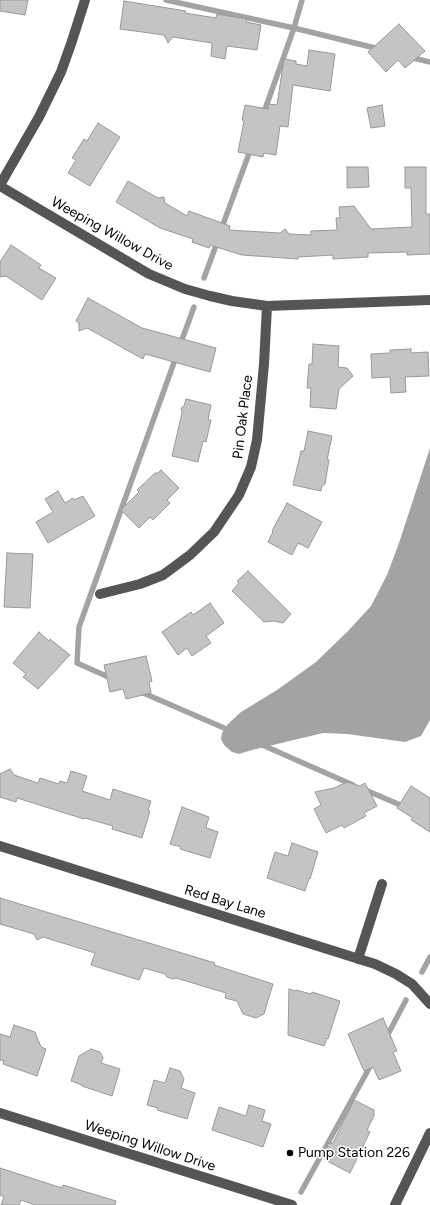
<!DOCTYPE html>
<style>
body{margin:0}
canvas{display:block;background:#fff}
</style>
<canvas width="430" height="1205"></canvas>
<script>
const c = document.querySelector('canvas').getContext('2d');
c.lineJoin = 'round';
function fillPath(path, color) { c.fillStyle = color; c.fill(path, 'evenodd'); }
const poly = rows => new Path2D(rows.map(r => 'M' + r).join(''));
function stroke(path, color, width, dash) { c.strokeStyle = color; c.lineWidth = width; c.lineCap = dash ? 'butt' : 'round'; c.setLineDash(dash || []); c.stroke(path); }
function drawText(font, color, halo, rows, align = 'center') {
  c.font = font + ' Figtree,sans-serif'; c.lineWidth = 3; c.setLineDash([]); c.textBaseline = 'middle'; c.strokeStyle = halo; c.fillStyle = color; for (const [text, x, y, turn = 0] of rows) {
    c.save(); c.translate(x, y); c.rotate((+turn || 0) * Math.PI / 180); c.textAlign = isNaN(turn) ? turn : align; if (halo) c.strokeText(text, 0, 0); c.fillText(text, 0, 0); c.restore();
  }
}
fillPath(poly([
 [430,448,430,720,421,736,405,742,347,734,323,733,252,750,239,754,232,752,224,745,221,739,222,733,228,724,241,712,277,690,316,662,348,631,371,606,387,575,399,543]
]), '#a3a3a3');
stroke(poly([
 [166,0,294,28,379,49],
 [409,57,430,62],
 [263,115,294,28,302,0],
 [221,230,251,148],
 [204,278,218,240],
 [180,345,194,307],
 [113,679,77,663,79,627,176,357],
 [141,692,231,731],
 [260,744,353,785],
 [363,789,405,807],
 [422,972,430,957],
 [386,1038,406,1000],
 [301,1192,372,1063]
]), '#a3a3a3', 5.5);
const building = poly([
 [0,0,28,0,25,15,0,11,0,0],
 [124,1,186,11,185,13,216,18,217,14,247,19,246,22,261,25,257,50,227,46,225,59,211,56,212,43,173,37,168,43,164,35,120,29,124,1],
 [399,24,425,51,405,68,398,60,386,72,368,52,399,24],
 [309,50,335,54,330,91,293,85,288,127,280,126,276,155,264,153,263,157,238,152,244,121,242,120,245,105,268,109,268,104,277,105,284,59,296,61,296,64,307,66,309,50],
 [382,105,385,126,371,128,367,108,382,105],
 [98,123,120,137,90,186,68,173,76,160,72,158,84,139,87,141,98,123],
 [347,167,368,167,369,187,347,188,347,167],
 [405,167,426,167,426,214,430,214,430,254,407,255,407,252,368,253,368,257,333,259,333,255,298,257,298,259,242,255,210,245,209,248,192,242,193,239,160,228,116,202,128,181,158,198,164,197,165,203,187,216,189,211,230,226,229,230,280,233,285,229,289,234,311,235,311,231,337,230,336,218,340,218,339,207,354,206,371,229,412,227,411,188,405,188,405,167],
 [11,245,41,265,39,268,56,278,42,300,6,276,0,277,0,262,11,245],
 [88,298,142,328,216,348,210,372,145,354,143,359,87,328,79,331,79,323,76,321,88,298],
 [313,344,339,346,338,367,347,368,353,376,339,389,336,409,310,407,311,388,307,388,309,364,312,364,313,344],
 [411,349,411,353,428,352,429,376,405,377,406,392,391,393,390,377,372,378,371,354,390,353,390,350,411,349],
 [186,399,211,405,208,420,211,420,206,442,203,441,198,462,172,456,182,413,181,408,184,406,186,399],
 [308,431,332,436,327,460,329,460,325,484,322,486,321,491,293,485,301,451,304,451,308,431],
 [161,470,179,488,167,500,170,503,153,520,150,517,139,528,121,510,139,492,137,490,155,473,158,473,161,470],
 [58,491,65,503,73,498,74,500,83,496,95,516,48,543,36,522,53,512,45,499,58,491],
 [287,503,322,522,308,548,298,543,292,555,268,542,273,532,272,531,287,503],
 [7,553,33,554,30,608,4,607,7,553],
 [248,571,291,614,283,623,274,621,264,622,232,591,239,583,237,581,248,571],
 [210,603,224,623,206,636,211,643,192,656,187,648,178,655,162,632,191,612,193,615,210,603],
 [39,632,49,641,50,639,70,655,38,689,23,677,26,674,13,663,39,632],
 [146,656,152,681,149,682,151,693,126,699,123,689,110,692,104,665,146,656],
 [10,769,14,775,38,783,40,778,59,784,60,781,67,783,71,771,87,776,82,791,110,800,113,789,151,801,148,810,150,811,142,838,112,829,113,826,85,818,84,819,17,798,16,802,0,797,0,774,10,769],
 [347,782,360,786,365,783,377,806,364,813,366,816,344,828,342,825,326,833,314,809,321,805,315,792,334,788,347,782],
 [411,786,430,798,430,832,411,820,413,818,397,808,411,786],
 [182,807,209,817,206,827,207,828,218,832,210,858,180,849,181,847,170,844,182,807],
 [292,843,318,852,310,879,309,878,305,891,267,878,275,852,288,856,292,843],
 [0,898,215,963,214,965,273,984,264,1014,256,1018,243,1014,237,1001,225,998,226,993,176,978,173,979,167,977,165,974,144,968,139,980,91,965,95,953,43,937,37,940,34,934,0,924,0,898],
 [289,989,295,991,296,990,311,994,312,992,340,1001,328,1039,327,1038,324,1046,288,1035,289,989],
 [383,1018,397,1051,393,1052,401,1071,379,1080,373,1067,364,1071,348,1034,383,1018],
 [14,1025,35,1032,41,1047,46,1049,37,1076,3,1064,4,1061,0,1060,0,1034,10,1037,14,1025],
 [91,1049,100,1052,103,1058,101,1063,120,1069,112,1096,82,1086,82,1085,71,1081,79,1056,91,1049],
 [170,1068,180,1071,184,1079,181,1088,195,1093,187,1119,157,1110,158,1108,147,1105,154,1080,165,1083,170,1068],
 [354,1100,374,1110,374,1116,367,1130,370,1132,350,1173,325,1160,329,1151,327,1144,333,1143,354,1100],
 [249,1105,265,1110,262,1121,271,1124,263,1147,212,1130,219,1107,246,1116,249,1105],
 [0,1168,62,1188,63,1185,116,1201,115,1205,35,1205,21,1200,19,1205,1,1205,4,1197,0,1195,0,1168]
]);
fillPath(building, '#c4c4c4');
stroke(building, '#999', 1);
stroke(poly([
 [0,185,39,117,61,72,72,41,85,0],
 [0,186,149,274,185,289,210,296,232,301,267,306,430,300],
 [100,594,140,584,163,575,190,555,214,532,239,495,251,467,257,440,264,364,267,306],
 [0,846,375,964,396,974,412,984,430,1004],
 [358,959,382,884],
 [0,1113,292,1205],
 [395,1205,430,1133]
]), '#555', 10);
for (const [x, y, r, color] of [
 [290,1153,4,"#000"]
]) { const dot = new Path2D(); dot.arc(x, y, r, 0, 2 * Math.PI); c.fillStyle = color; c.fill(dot); stroke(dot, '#fff', 1.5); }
drawText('14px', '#000', '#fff', [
 ["Weeping Willow Drive",112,234,29],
 ["Pin Oak Place",243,417,-83],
 ["Red Bay Lane",225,902,17],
 ["Weeping Willow Drive",150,1146,18]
]);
drawText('14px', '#000', '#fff', [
 ["Pump Station 226",298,1153]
], 'left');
</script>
